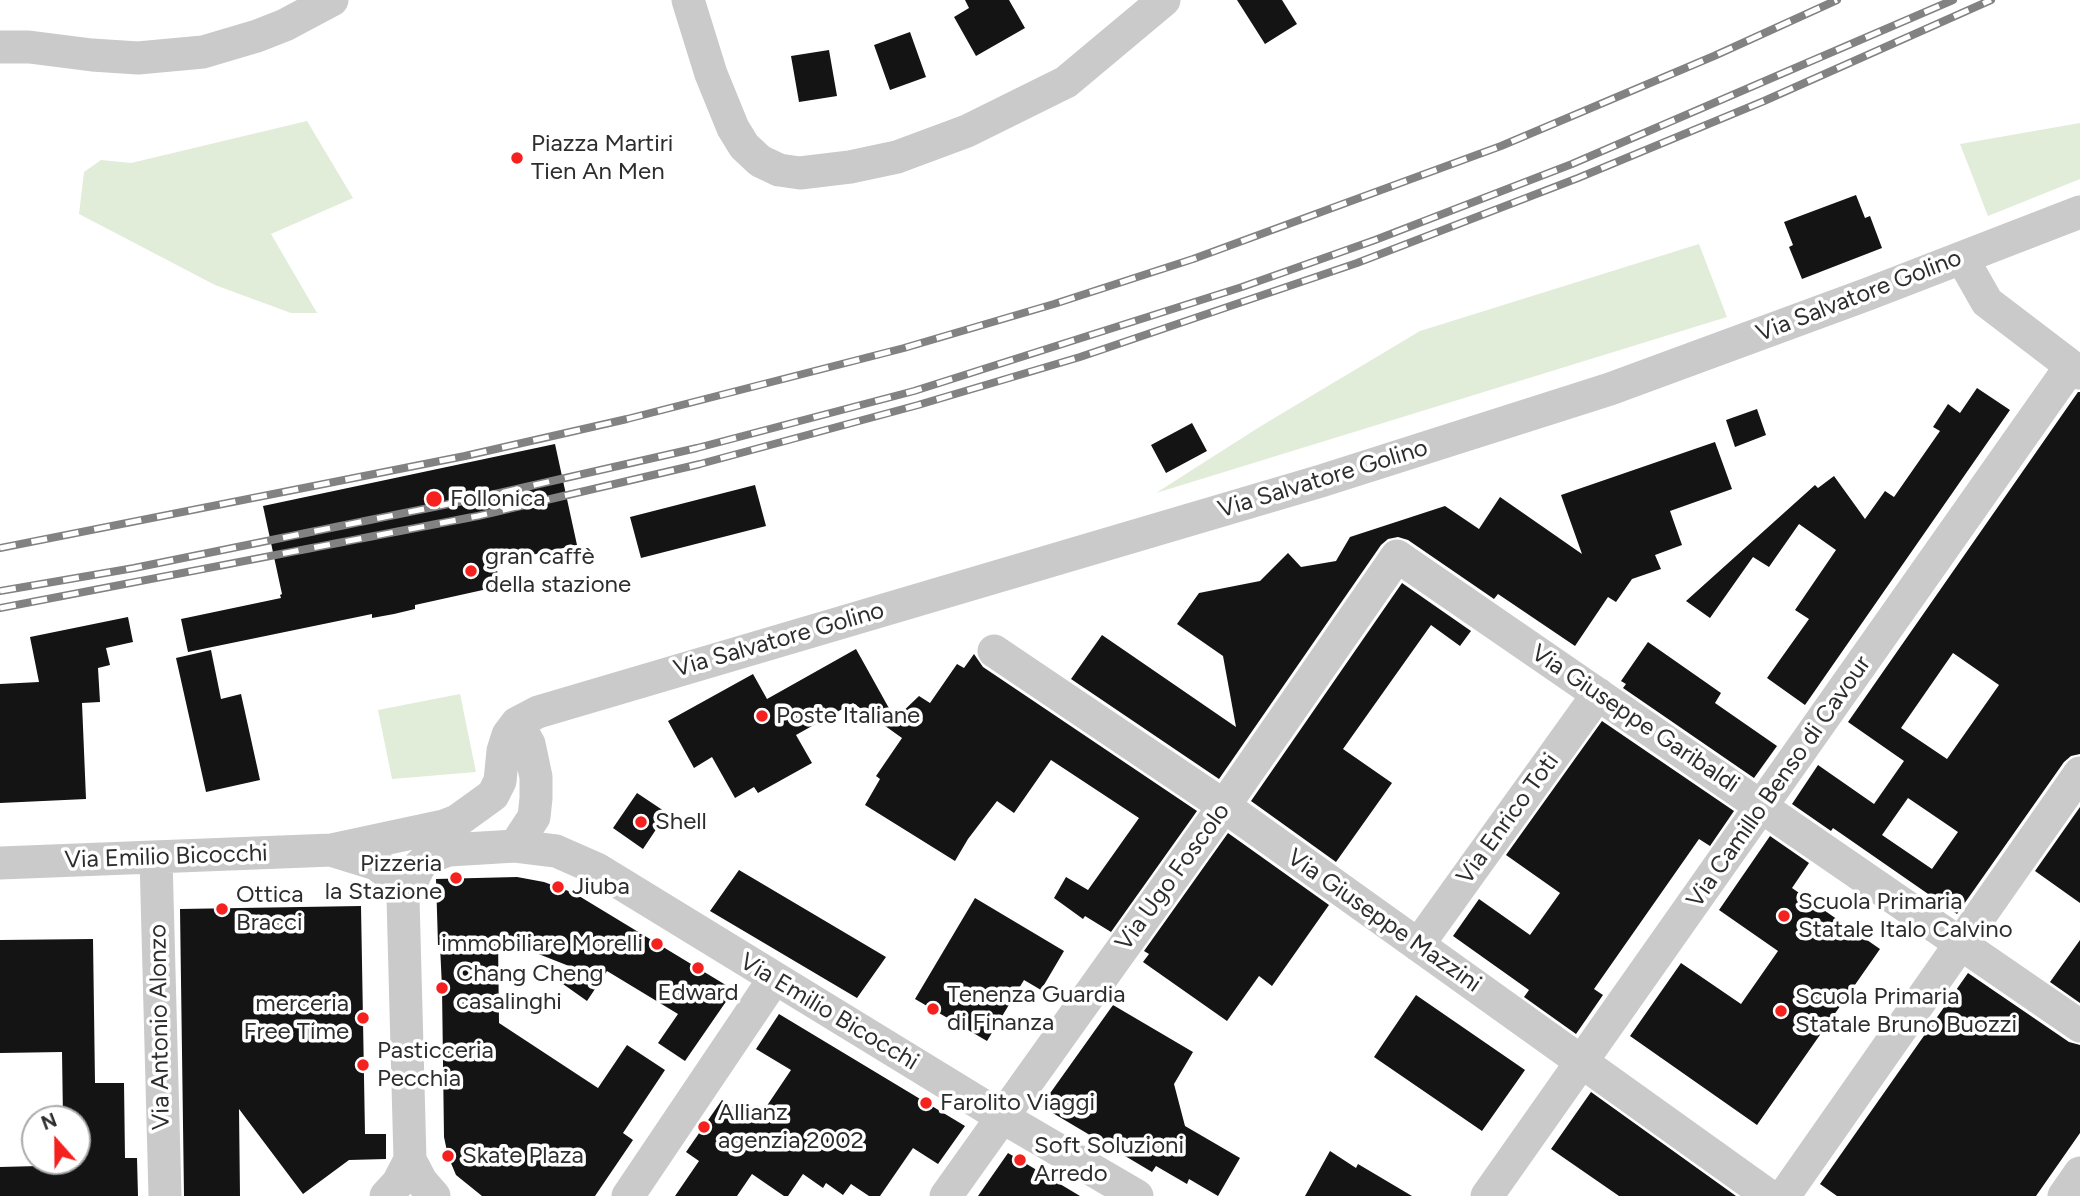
<!DOCTYPE html>
<meta charset="utf-8">
<style>
body{margin:0}
#map{position:relative;width:2080px;height:1196px;overflow:hidden;background:#fff;font-family:Figtree,sans-serif}
canvas{display:block}
.north{position:absolute;left:21px;top:1105px;width:70px;height:70px;box-sizing:border-box;background:#fff;border:2px solid #ababab;border-radius:50%;rotate:339deg;font-size:19px;font-weight:700;line-height:28px;text-align:center;color:#2d2d2d}
.north::after{content:'';display:block;margin:auto;width:24px;height:32px;background:#f4211f;clip-path:polygon(50% 0,100% 100%,50% 72%,0 100%)}
</style>
<div id="map">
<canvas width="2080" height="1196"></canvas>
<div class="north">N</div>
</div>
<script>
const c = document.querySelector('canvas').getContext('2d');
c.lineJoin = 'round';
function fillPath(path, color) { c.fillStyle = color; c.fill(path, 'evenodd'); }
const poly = rows => new Path2D(rows.map(r => 'M' + r).join(''));
function stroke(path, color, width, dash) { c.strokeStyle = color; c.lineWidth = width; c.lineCap = dash ? 'butt' : 'round'; c.setLineDash(dash || []); c.stroke(path); }
function drawText(font, color, halo, rows, align = 'center') {
  c.font = font + ' Figtree,sans-serif'; c.lineWidth = 7; c.setLineDash([]); c.textBaseline = 'middle'; c.strokeStyle = halo; c.fillStyle = color; for (const [text, x, y, turn = 0] of rows) {
    c.save(); c.translate(x, y); c.rotate((+turn || 0) * Math.PI / 180); c.textAlign = isNaN(turn) ? turn : align; if (halo) c.strokeText(text, 0, 0); c.fillText(text, 0, 0); c.restore();
  }
}
fillPath(poly([
 [307,121,353,198,271,234,317,313,291,313,215,285,79,214,84,172,101,160,131,163],
 [2080,123,2080,179,1988,216,1960,144],
 [1699,244,1727,317,1156,493,1261,426,1420,331],
 [460,694,476,772,392,779,378,710]
]), '#e1ecd9');
fillPath(poly([
 [965,0,1009,0,1025,28,976,56,954,17,969,8],
 [1237,0,1282,0,1297,24,1265,44],
 [910,32,926,77,890,90,874,45],
 [829,50,837,96,799,102,791,56],
 [1856,195,1865,218,1870,216,1882,248,1802,279,1789,247,1793,245,1784,222],
 [1977,388,2010,410,1805,705,1767,678,1809,619,1795,610,1836,550,1799,524,1769,567,1753,557,1710,618,1686,601,1815,485,1818,488,1834,476,1865,519,1885,491,1894,497,1940,431,1933,427,1948,404,1960,413],
 [2078,392,2080,392,2080,754,2071,756,2064,762,1957,914,1833,828,1831,831,1792,804,1818,765,1874,804,1904,761,1848,722],
 [1953,653,1999,685,1947,759,1901,728],
 [1908,798,1958,832,1932,869,1882,835],
 [1757,409,1766,435,1735,447,1726,420],
 [1192,423,1207,451,1166,473,1151,445],
 [1715,442,1732,489,1670,511,1682,545,1655,555,1661,569,1632,579,1616,602,1608,597,1575,646,1498,594,1494,599,1408,540,1398,537,1388,539,1381,545,1219,779,1071,679,1102,635,1236,727,1223,656,1177,624,1199,593,1260,581,1288,553,1301,567,1336,561,1350,537,1445,506,1479,529,1500,497,1582,554,1561,495],
 [555,444,577,545,495,563,501,586,415,605,415,609,394,614,372,618,372,614,188,652,181,619,281,598,280,595,282,594,263,506],
 [755,485,766,526,641,558,630,517],
 [1402,583,1471,631,1460,646,1431,625,1343,749,1392,783,1336,862,1251,801],
 [128,617,133,642,106,648,110,665,98,668,100,702,82,703,86,799,0,803,0,684,39,682,30,637],
 [1648,642,1721,693,1715,703,1777,746,1754,778,1623,688,1626,684,1621,681],
 [856,649,895,719,919,696,930,703,957,664,964,668,974,654,983,667,1197,811,1111,932,1085,916,1083,919,1054,898,1066,877,1088,890,1139,818,1051,760,1014,813,997,801,968,839,955,861,865,805,880,779,876,776,902,738,853,703,796,735,812,763,758,793,754,787,735,798,712,757,694,768,668,721,753,674,767,699],
 [211,650,221,699,241,694,260,780,206,792,176,658],
 [1602,721,1734,811,1710,846,1699,839,1594,989,1603,995,1576,1034,1524,997,1529,990,1453,936,1479,899,1530,935,1560,893,1506,855],
 [637,793,667,813,643,849,613,828],
 [2080,807,2080,903,2035,871],
 [1228,833,1329,905,1272,986,1259,976,1227,1021,1143,962,1149,954,1144,951],
 [1770,836,1809,863,1792,888,1880,949,1757,1125,1630,1036,1681,963,1741,1004,1778,951,1719,910],
 [739,870,886,957,857,998,710,911],
 [517,877,544,882,574,893,734,990,685,1061,658,1043,678,1014,607,971,587,1001,563,984,574,968,498,938,499,1023,598,1088,627,1045,665,1070,623,1133,633,1140,595,1196,482,1196,456,1175,448,1156,444,1137,442,988,440,945,438,945,436,879],
 [975,898,1064,951,1041,990,1024,980,987,1041,915,999],
 [361,906,365,1134,386,1134,386,1159,349,1160,303,1194,239,1109,240,1196,184,1196,180,909],
 [93,939,95,1083,124,1083,125,1158,137,1158,138,1196,0,1196,0,1167,77,1165,77,1119,63,1119,62,1052,0,1053,0,940],
 [2080,940,2080,1003,2050,982],
 [1968,973,2069,1042,2080,1045,2080,1133,2036,1196,1837,1196,1820,1184],
 [1416,995,1525,1070,1482,1131,1374,1057],
 [1113,1005,1193,1052,1174,1084,1185,1126,1240,1158,1218,1196,1189,1179,1187,1184,1156,1166,1152,1172,1041,1106],
 [779,1014,965,1126,938,1164,913,1148,880,1196,869,1196,851,1184,843,1195,826,1183,823,1188,803,1174,788,1196,784,1196,752,1174,737,1196,675,1196,699,1161,686,1152,722,1100,756,1122,791,1070,756,1049],
 [1591,1092,1736,1196,1619,1196,1551,1149],
 [1330,1151,1356,1168,1358,1164,1412,1196,1305,1196],
 [1008,1153,1020,1160,1080,1196,978,1196]
]), '#141414');
stroke(poly([
 [688,0,711,74,733,128,744,146,760,161,779,170,800,173,850,167,897,157,967,131,1066,82,1164,0],
 [0,47,29,47,92,55,138,58,203,52,257,36,285,25,332,0],
 [1962,258,1987,302,2080,373],
 [994,651,1224,806,1769,1196],
 [515,846,534,817,536,798,536,777,529,744,517,723],
 [334,851,376,864,391,875,403,898],
 [156,858,165,1196],
 [0,863,332,850,444,826,457,821,493,795,500,781,503,751,508,735,517,723,538,712,1321,481,1610,389,1868,294,2080,212],
 [1418,945,1598,694],
 [410,1160,421,1181,434,1196],
 [386,1196,398,1183,410,1160,403,898,420,865,429,857,449,850,515,846,556,851,597,869,1002,1117,1137,1196],
 [628,1196,774,979],
 [946,1196,1224,806,1397,556,2080,1026],
 [1487,1196,2071,366],
 [1784,1196,2080,773],
 [2064,1196,2080,1173]
]), '#cacaca', 33);
const rail = poly([
 [0,548,465,456,627,419,904,348,1054,304,1193,259,1501,146,1714,56,1837,0],
 [0,591,134,568,473,499,697,448,914,391,1242,287,1375,240,1572,164,1953,0],
 [0,608,478,516,700,464,918,405,1080,357,1357,263,1578,178,1764,101,1991,0]
]);
stroke(rail, '#828282', 8);
stroke(rail, '#fff', 5, [16]);
for (const [x, y, r, color] of [
 [517,158,7,"#f4211f"],
 [434,499,9,"#f4211f"],
 [471,571,7,"#f4211f"],
 [762,716,7,"#f4211f"],
 [641,822,7,"#f4211f"],
 [456,878,7,"#f4211f"],
 [558,887,7,"#f4211f"],
 [222,909,7,"#f4211f"],
 [1784,916,7,"#f4211f"],
 [657,944,7,"#f4211f"],
 [698,968,7,"#f4211f"],
 [442,988,7,"#f4211f"],
 [933,1009,7,"#f4211f"],
 [1781,1011,7,"#f4211f"],
 [363,1018,7,"#f4211f"],
 [363,1065,7,"#f4211f"],
 [926,1103,7,"#f4211f"],
 [704,1127,7,"#f4211f"],
 [448,1156,7,"#f4211f"],
 [1020,1160,7,"#f4211f"]
]) { const dot = new Path2D(); dot.arc(x, y, r, 0, 2 * Math.PI); c.fillStyle = color; c.fill(dot); stroke(dot, '#fff', 2.5); }
drawText('24px', '#2d2d2d', '#fff', [
 ["Piazza Martiri",531,144],
 ["Tien An Men",531,172],
 ["Follonica",450,499],
 ["gran caffè",485,557],
 ["della stazione",485,585],
 ["Poste Italiane",776,716],
 ["Shell",655,822],
 ["Pizzeria",442,864,"right"],
 ["la Stazione",442,892,"right"],
 ["Jiuba",572,887],
 ["Ottica",236,895],
 ["Bracci",236,923],
 ["Scuola Primaria",1798,902],
 ["Statale Italo Calvino",1798,930],
 ["immobiliare Morelli",643,944,"right"],
 ["Chang Cheng",456,974],
 ["casalinghi",456,1002],
 ["Edward",698,993,"center"],
 ["Tenenza Guardia",947,995],
 ["di Finanza",947,1023],
 ["Scuola Primaria",1795,997],
 ["Statale Bruno Buozzi",1795,1025],
 ["merceria",349,1004,"right"],
 ["Free Time",349,1032,"right"],
 ["Pasticceria",377,1051],
 ["Pecchia",377,1079],
 ["Farolito Viaggi",940,1103],
 ["Allianz",718,1113],
 ["agenzia 2002",718,1141],
 ["Soft Soluzioni",1034,1146],
 ["Arredo",1034,1174],
 ["Skate Plaza",462,1156]
], 'left');
drawText('24px', '#2d2d2d', '#fff', [
 ["Via Salvatore Golino",1859,296,-21],
 ["Via Salvatore Golino",1323,479,-17],
 ["Via Salvatore Golino",779,640,-16],
 ["Via Giuseppe Garibaldi",1635,719,34],
 ["Via Camillo Benso di Cavour",1779,782,-55],
 ["Via Enrico Toti",1508,819,-54],
 ["Via Emilio Bicocchi",166,857,-2],
 ["Via Ugo Foscolo",1173,877,-54],
 ["Via Giuseppe Mazzini",1384,921,35],
 ["Via Emilio Bicocchi",829,1012,31],
 ["Via Antonio Alonzo",160,1027,-91]
]);
</script>
